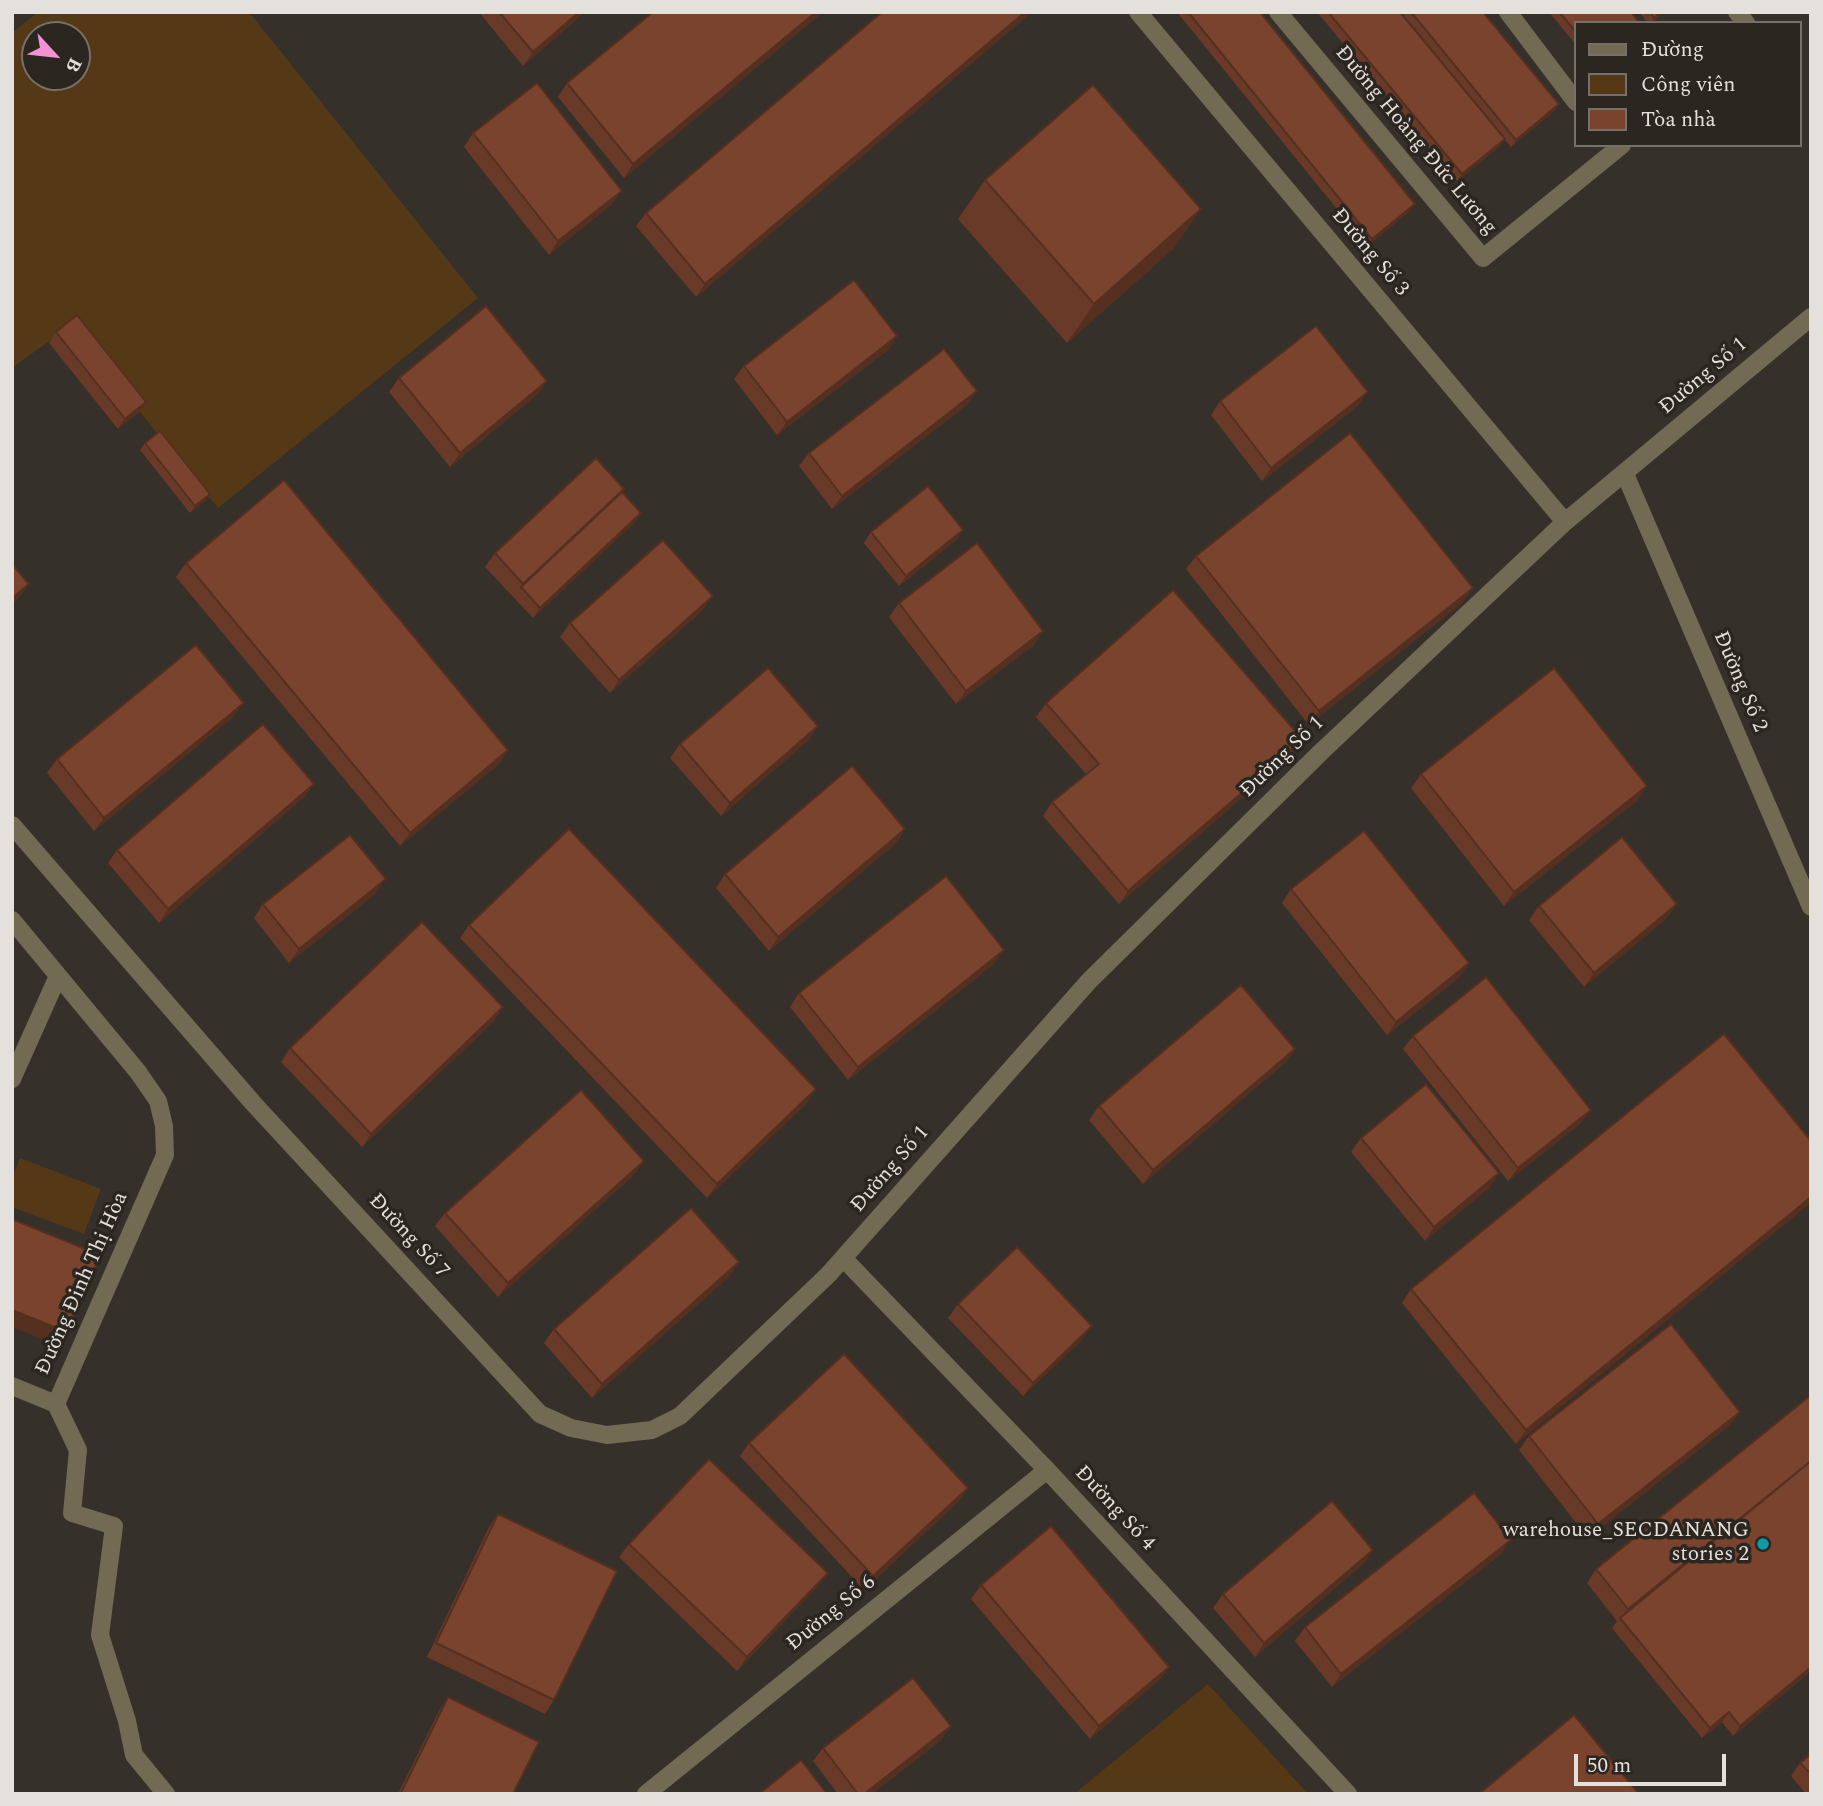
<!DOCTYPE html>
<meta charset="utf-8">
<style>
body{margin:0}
#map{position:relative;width:1823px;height:1806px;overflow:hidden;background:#36302a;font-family:Spectral,serif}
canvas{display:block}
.frame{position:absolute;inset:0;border:14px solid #e4e0dc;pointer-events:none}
.legend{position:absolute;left:1574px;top:21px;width:228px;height:126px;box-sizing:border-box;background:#2c2620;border:2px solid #76706b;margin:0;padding:9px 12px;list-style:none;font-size:21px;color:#e4e0dc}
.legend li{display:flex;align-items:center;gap:14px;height:35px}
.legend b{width:35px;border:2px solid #76706b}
.north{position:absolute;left:21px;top:21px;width:70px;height:70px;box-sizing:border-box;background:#2c2620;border:2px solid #76706b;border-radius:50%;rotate:117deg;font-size:19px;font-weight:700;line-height:28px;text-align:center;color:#e4e0dc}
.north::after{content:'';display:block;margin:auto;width:24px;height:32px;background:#f391d5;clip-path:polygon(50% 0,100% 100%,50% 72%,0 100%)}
.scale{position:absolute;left:1574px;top:1754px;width:152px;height:32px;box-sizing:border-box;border:4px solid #e4e0dc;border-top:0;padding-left:9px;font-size:21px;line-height:24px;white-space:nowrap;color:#e4e0dc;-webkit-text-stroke:5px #2c2620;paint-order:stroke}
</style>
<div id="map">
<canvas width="1823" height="1806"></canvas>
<div class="frame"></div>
<ul class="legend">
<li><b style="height:9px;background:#726a52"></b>Đường</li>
<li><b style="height:19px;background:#553816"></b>Công viên</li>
<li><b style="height:19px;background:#7a432d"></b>Tòa nhà</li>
</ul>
<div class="north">B</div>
<div class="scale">50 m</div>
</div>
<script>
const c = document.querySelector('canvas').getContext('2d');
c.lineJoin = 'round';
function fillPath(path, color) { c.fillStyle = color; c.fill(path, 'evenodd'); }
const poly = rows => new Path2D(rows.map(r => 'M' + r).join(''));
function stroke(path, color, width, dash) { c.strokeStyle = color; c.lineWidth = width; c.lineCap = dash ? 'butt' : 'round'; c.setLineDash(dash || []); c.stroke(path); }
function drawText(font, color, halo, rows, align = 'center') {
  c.font = font + ' Spectral,serif'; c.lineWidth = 7; c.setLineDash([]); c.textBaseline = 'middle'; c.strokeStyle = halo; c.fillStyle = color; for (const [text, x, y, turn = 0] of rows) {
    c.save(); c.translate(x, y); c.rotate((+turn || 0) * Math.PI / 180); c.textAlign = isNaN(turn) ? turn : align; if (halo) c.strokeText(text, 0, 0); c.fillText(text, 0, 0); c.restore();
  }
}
fillPath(poly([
 [38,12,249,12,478,298,218,508,70,326,12,368,12,33],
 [35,35,77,35,77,77,35,77],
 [20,1158,101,1189,84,1234,12,1207,12,1178],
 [1208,1684,1308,1794,1074,1794]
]), '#553816');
stroke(poly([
 [1138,12,1565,522],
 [1278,12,1483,258,1622,145],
 [1508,12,1576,102],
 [1737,12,1746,23],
 [1625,474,1811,907],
 [12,825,253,1103,540,1414,571,1428,607,1435,652,1430,680,1416,828,1275,1089,981,1321,752,1565,522,1811,317],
 [12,920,138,1072,158,1101,164,1126,165,1155,56,1404,78,1450,72,1513,114,1526,100,1635,127,1721,134,1755,166,1794],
 [12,1079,58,976],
 [844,1259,1047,1470,1348,1794],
 [12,1386,56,1404],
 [646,1794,1047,1470]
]), '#726a52', 18);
fillPath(poly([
 [479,12,585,12,523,66],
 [653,12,823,12,624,178,558,97,567,83],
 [1032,12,696,297,636,226,646,213],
 [1177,12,1260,12,1410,211,1367,246],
 [1317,12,1483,12,1559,104,1554,111,1511,147,1504,139,1500,146,1457,181],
 [1549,12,1631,12,1576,23,1576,45],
 [1639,12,1664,12,1652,23,1648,23],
 [473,133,612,204,549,255,464,147],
 [985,180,1174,248,1067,343,958,219],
 [56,332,146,402,139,412,118,429,49,343],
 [897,336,888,350,777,435,734,379,744,366],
 [399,378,547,381,538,394,450,467,389,392],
 [977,391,967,405,832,509,799,466,809,453],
 [1220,401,1358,406,1262,481,1211,415],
 [145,443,206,500,190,513,140,450],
 [622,492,641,513,634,523,533,618,485,567,495,553],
 [871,532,956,540,899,586,864,543],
 [1196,556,1463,602,1309,725,1186,569],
 [186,563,508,750,499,764,400,846,176,577],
 [899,603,1043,631,1034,645,956,704,889,617],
 [703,610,610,693,560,637,570,623],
 [1046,703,1294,753,1119,904,1043,816,1052,802,1086,774,1036,717],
 [234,716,94,831,47,773,57,759],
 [818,726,809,740,721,816,670,758,680,744],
 [1421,774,1638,800,1504,906,1411,788],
 [314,784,304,797,159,923,108,863,117,850],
 [905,829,896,843,769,951,716,888,725,874],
 [1291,889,1460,977,1387,1035,1282,903],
 [376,893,289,963,254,918,263,904],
 [1539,906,1667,918,1584,987,1529,920],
 [469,925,807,1103,707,1198,460,938],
 [995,963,848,1080,790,1007,799,993],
 [503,1007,494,1021,362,1147,281,1062,290,1048],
 [1413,1036,1581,1123,1508,1181,1403,1049],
 [1295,1049,1286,1062,1143,1184,1089,1120,1099,1106],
 [1361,1138,1499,1173,1490,1187,1425,1241,1351,1152],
 [1811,1141,1516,1444,1402,1303,1411,1289],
 [634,1175,498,1297,435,1226,445,1213],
 [730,1276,592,1398,544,1343,554,1329],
 [958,1304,1082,1340,1023,1396,948,1318],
 [1730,1425,1588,1538,1519,1450,1529,1436],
 [749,1443,968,1488,959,1501,864,1590,740,1456],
 [498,1514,554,1700,545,1714,427,1657,489,1527],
 [629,1544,818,1586,737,1671,619,1557],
 [1373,1550,1364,1563,1255,1657,1213,1608,1223,1594],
 [1501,1554,1332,1687,1295,1641,1305,1627],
 [1596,1569,1811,1671,1733,1736,1722,1722,1702,1738,1612,1628,1617,1621,1587,1583],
 [981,1585,1169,1667,1159,1680,1090,1739,971,1599],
 [448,1697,513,1794,398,1794,439,1711],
 [951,1726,941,1740,872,1794,838,1794,813,1761,823,1748],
 [1811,1754,1811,1794,1806,1794,1791,1776,1800,1763]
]), '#693a27');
fillPath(poly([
 [579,12,585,12,523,66,533,52],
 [816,12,823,12,624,178,633,164],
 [1025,12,1032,12,696,297,705,284],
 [1661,12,1664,12,1651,23,1654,18],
 [1559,104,1554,111,1511,147,1516,140],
 [1505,139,1500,146,1457,181,1462,174],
 [622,191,612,204,549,255,558,241],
 [1415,204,1410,211,1367,246,1372,239],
 [1201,209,1174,248,1067,343,1094,304],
 [897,336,888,350,777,435,787,422],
 [547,381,538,394,450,467,460,453],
 [977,391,967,405,832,509,842,496],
 [1368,392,1358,406,1262,481,1271,468],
 [146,402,139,412,118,429,125,419],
 [210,494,206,500,190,513,195,506],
 [641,513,634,523,533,618,540,608],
 [963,530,956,540,899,586,906,576],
 [29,584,19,598,12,604,12,598],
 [1473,588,1463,602,1309,725,1319,711],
 [713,596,703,610,610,693,619,680],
 [1043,631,1034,645,956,704,966,691],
 [244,703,234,716,94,831,104,818],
 [818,726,809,740,721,816,730,803],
 [1303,740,1294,753,1119,904,1128,891],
 [508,750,499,764,400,846,410,833],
 [314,784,304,797,159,923,168,909],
 [1647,786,1638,800,1504,906,1514,892],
 [905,829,896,843,769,951,778,937],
 [386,879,376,893,289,963,299,949],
 [1677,904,1667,918,1584,987,1594,973],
 [1004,950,995,963,848,1080,858,1067],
 [1469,963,1460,977,1387,1035,1396,1022],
 [503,1007,494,1021,362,1147,371,1134],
 [1295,1049,1286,1062,1143,1184,1153,1170],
 [816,1089,807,1103,707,1198,717,1184],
 [1591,1110,1581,1123,1508,1181,1518,1168],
 [644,1161,634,1175,498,1297,508,1283],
 [1499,1173,1490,1187,1425,1241,1434,1227],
 [1811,1197,1811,1203,1516,1444,1526,1430],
 [739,1262,730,1276,592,1398,602,1384],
 [12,1310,69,1333,59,1346,12,1327],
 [1092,1326,1082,1340,1023,1396,1033,1383],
 [1740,1412,1730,1425,1588,1538,1598,1524],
 [1811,1461,1621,1619,1628,1609],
 [968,1488,959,1501,864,1590,873,1576],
 [1511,1540,1501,1554,1332,1687,1341,1674],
 [1373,1550,1364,1563,1255,1657,1264,1643],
 [828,1573,818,1586,737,1671,747,1657],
 [1169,1667,1159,1680,1090,1739,1099,1726],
 [1811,1667,1811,1671,1733,1736,1740,1726],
 [1729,1712,1722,1722,1702,1738,1710,1728],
 [951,1726,941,1740,872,1794,864,1794]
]), '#552f20');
const building = poly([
 [499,12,579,12,533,52,499,12],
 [653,12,816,12,633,164,567,83,653,12],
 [882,12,1025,12,705,284,646,213,882,12],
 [1188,12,1260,12,1415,204,1372,239,1188,12],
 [1328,12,1400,12,1505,139,1462,174,1328,12],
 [1411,12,1483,12,1559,104,1516,140,1411,12],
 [1559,12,1631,12,1640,23,1576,23,1576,32,1559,12],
 [1650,12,1661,12,1654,18,1650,12],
 [537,83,622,191,558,241,473,133,537,83],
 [1093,85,1201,209,1094,304,985,180,1093,85],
 [854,280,897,336,787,422,744,366,854,280],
 [486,306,547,381,460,453,399,378,486,306],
 [77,315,146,402,125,419,56,332,77,315],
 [1316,326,1368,392,1271,468,1220,401,1316,326],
 [944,349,977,391,842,496,809,453,944,349],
 [160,431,210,494,195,506,145,443,160,431],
 [1350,433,1473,588,1319,711,1196,556,1350,433],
 [596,458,624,489,523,584,495,553,596,458],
 [284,480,508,750,410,833,186,563,284,480],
 [928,486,963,530,906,576,871,532,928,486],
 [622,492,641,513,540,608,521,587,622,492],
 [663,540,713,596,619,680,570,623,663,540],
 [977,543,1043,631,966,691,899,603,977,543],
 [12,564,29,584,12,598,12,564],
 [1173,590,1303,740,1128,891,1052,802,1099,764,1046,703,1173,590],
 [196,645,244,703,104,818,57,759,196,645],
 [768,668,818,726,730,803,680,744,768,668],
 [1554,668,1647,786,1514,892,1421,774,1554,668],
 [263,724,314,784,168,909,117,850,263,724],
 [852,766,905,829,778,937,725,874,852,766],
 [569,829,816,1089,717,1184,469,925,569,829],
 [1364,831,1469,963,1396,1022,1291,889,1364,831],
 [350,835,386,879,299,949,263,904,350,835],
 [1622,837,1677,904,1594,973,1539,906,1622,837],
 [946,876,1004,950,858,1067,799,993,946,876],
 [422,922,503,1007,371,1134,290,1048,422,922],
 [1486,977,1591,1110,1518,1168,1413,1036,1486,977],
 [1241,985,1295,1049,1153,1170,1099,1106,1241,985],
 [1724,1034,1811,1141,1811,1197,1526,1430,1411,1289,1724,1034],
 [1426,1084,1499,1173,1434,1227,1361,1138,1426,1084],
 [581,1090,644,1161,508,1283,445,1213,581,1090],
 [691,1208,739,1262,602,1384,554,1329,691,1208],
 [12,1219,100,1255,69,1333,12,1310,12,1219],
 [1017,1247,1092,1326,1033,1383,958,1304,1017,1247],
 [1671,1324,1740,1412,1598,1524,1529,1436,1671,1324],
 [844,1354,968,1488,873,1576,749,1443,844,1354],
 [1811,1395,1811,1461,1628,1609,1596,1569,1811,1395],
 [709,1459,828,1573,747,1657,629,1544,709,1459],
 [1811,1461,1811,1667,1740,1726,1729,1712,1710,1728,1620,1618,1811,1461],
 [1474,1493,1511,1540,1341,1674,1305,1627,1474,1493],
 [1332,1501,1373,1550,1264,1643,1223,1594,1332,1501],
 [498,1514,617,1571,554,1700,436,1643,498,1514],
 [1051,1526,1169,1667,1099,1726,981,1585,1051,1526],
 [913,1678,951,1726,864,1794,858,1794,823,1748,913,1678],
 [448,1697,539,1742,513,1794,403,1794,401,1793,448,1697],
 [1574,1715,1639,1794,1479,1794,1574,1715],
 [1811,1754,1811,1774,1800,1763,1811,1754],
 [801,1760,827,1794,759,1794,801,1760]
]);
fillPath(building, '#7a432d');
stroke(building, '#552f20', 2);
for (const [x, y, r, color] of [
 [1763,1544,7,"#0f9aa8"]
]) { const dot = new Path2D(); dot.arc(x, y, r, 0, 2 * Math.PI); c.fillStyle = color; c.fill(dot); stroke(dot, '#2c2620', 2.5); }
drawText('21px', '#e4e0dc', '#2c2620', [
 ["Đường Hoàng Đức Lương",1415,141,50],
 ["Đường Số 3",1369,253,50],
 ["Đường Số 1",1704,377,-40],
 ["Đường Số 2",1739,682,67],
 ["Đường Số 1",1283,758,-44],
 ["Đường Số 1",891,1170,-49],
 ["Đường Số 7",408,1237,47],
 ["Đường Đinh Thị Hòa",83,1284,-66],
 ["Đường Số 4",1114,1509,47],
 ["Đường Số 6",832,1614,-39]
]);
drawText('21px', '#e4e0dc', '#2c2620', [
 ["warehouse_SECDANANG",1749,1532],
 ["stories 2",1749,1556]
], 'right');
</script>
